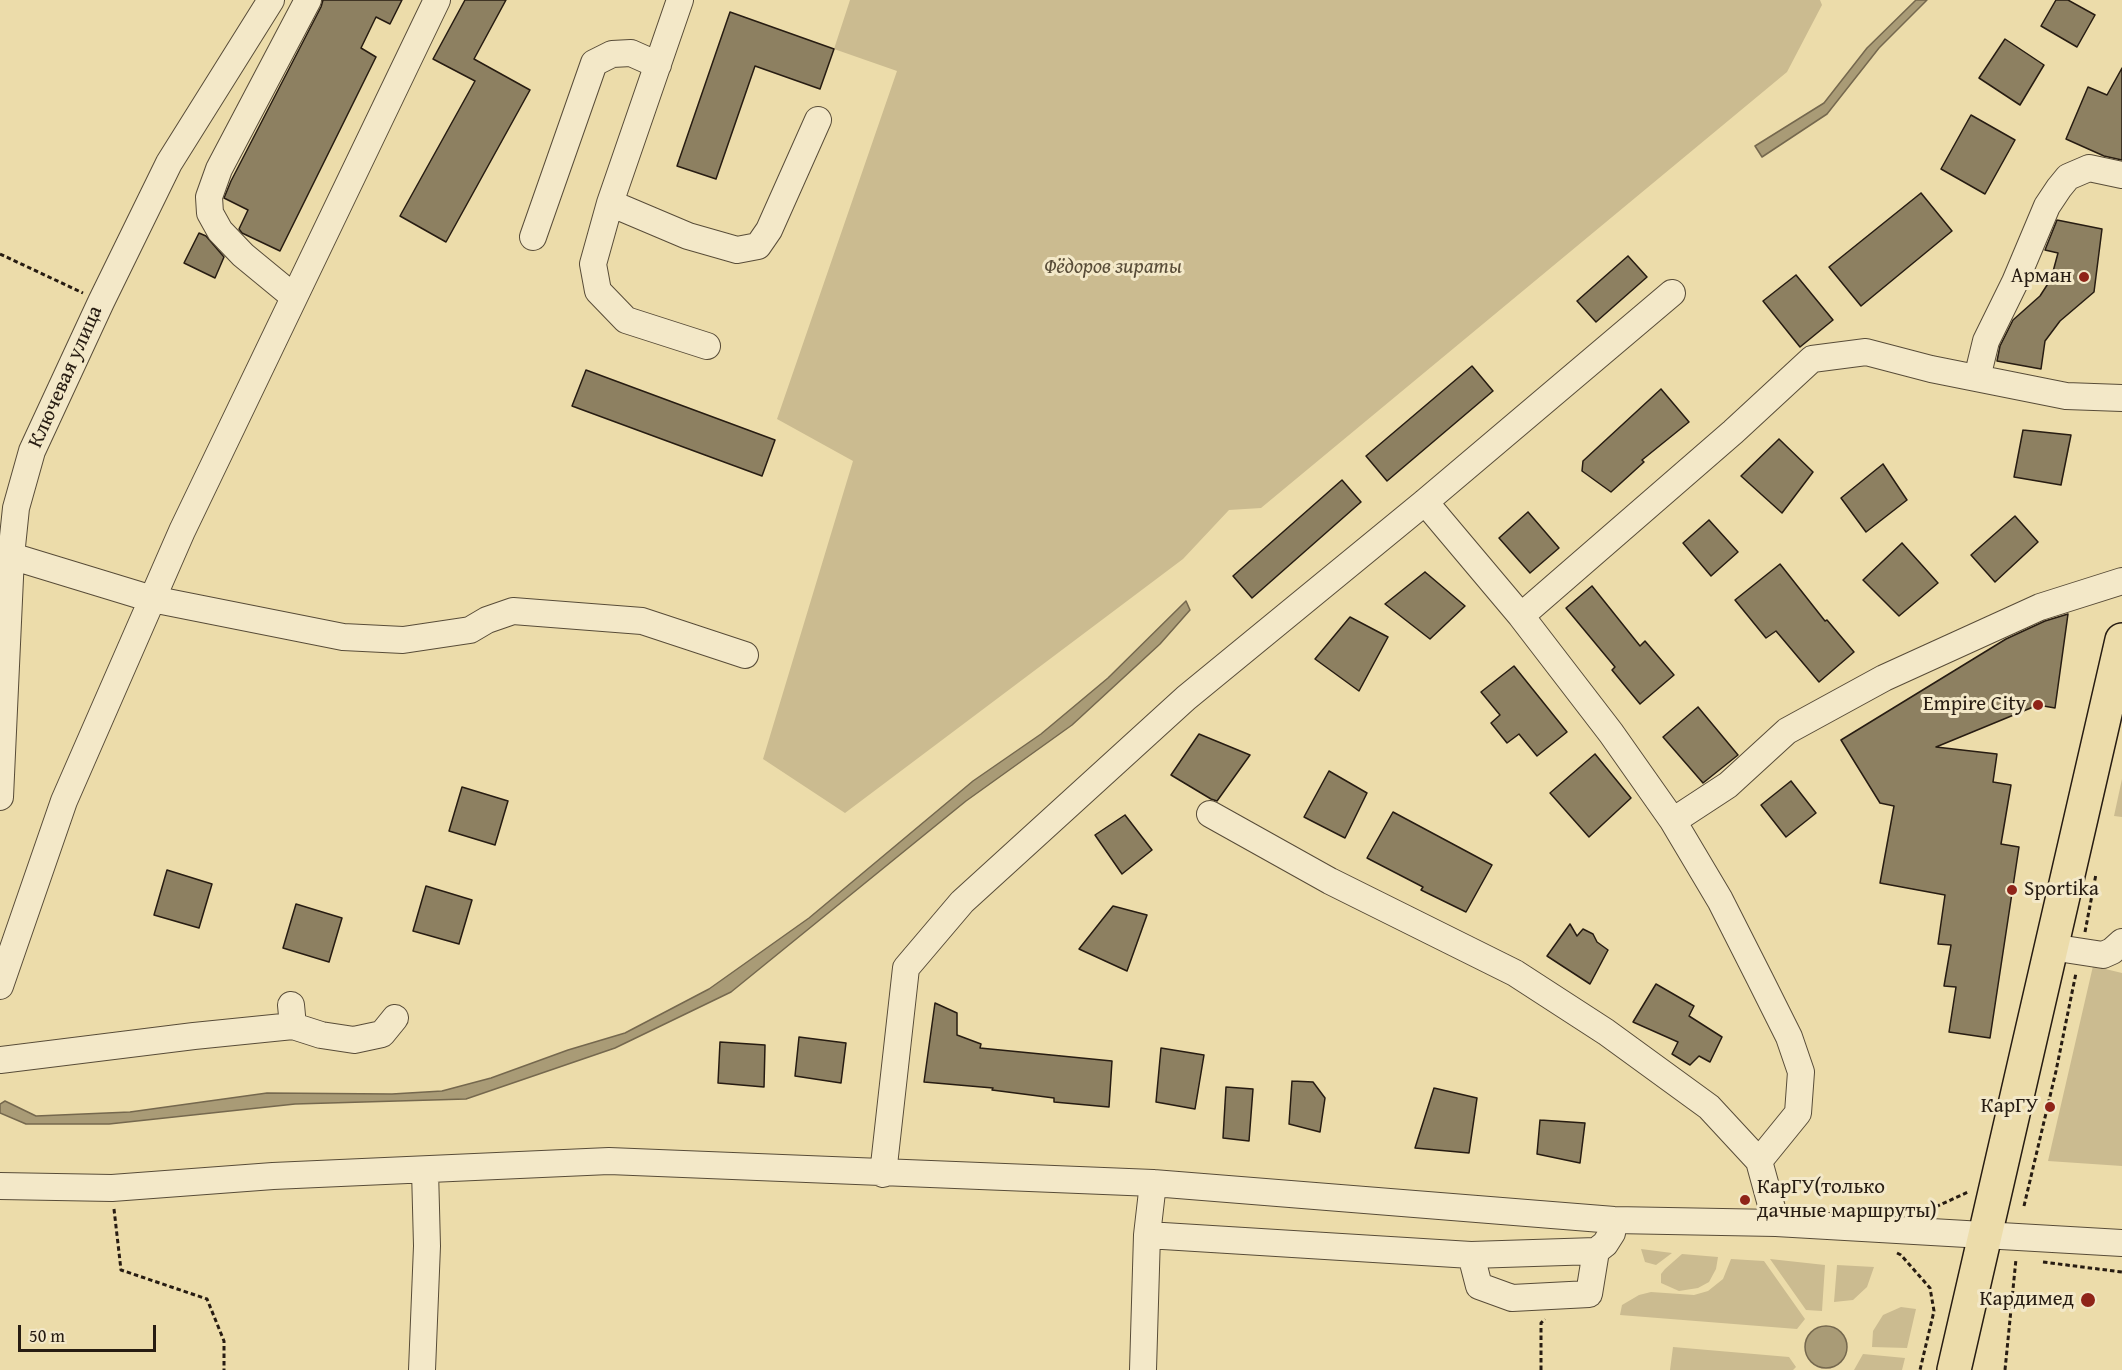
<!DOCTYPE html>
<meta charset="utf-8">
<style>
body{margin:0}
#map{position:relative;width:2122px;height:1370px;overflow:hidden;background:#ecdcaa;font-family:"Gentium Book Plus",serif}
canvas{display:block}
.scale{position:absolute;left:18px;top:1325px;width:138px;height:27px;box-sizing:border-box;border:3px solid #271c12;border-top:0;padding-left:8px;font-size:18px;line-height:21px;white-space:nowrap;color:#271c12;-webkit-text-stroke:4px #f3e8c8;paint-order:stroke}
</style>
<div id="map">
<canvas width="2122" height="1370"></canvas>
<div class="scale">50 m</div>
</div>
<script>
const c = document.querySelector('canvas').getContext('2d');
c.lineJoin = 'round';
function fillPath(path, color) { c.fillStyle = color; c.fill(path, 'evenodd'); }
const poly = rows => new Path2D(rows.map(r => 'M' + r).join(''));
function stroke(path, color, width, dash) { c.strokeStyle = color; c.lineWidth = width; c.lineCap = dash ? 'butt' : 'round'; c.setLineDash(dash || []); c.stroke(path); }
function drawText(font, color, halo, rows, align = 'center') {
  c.font = font + ' "Gentium Book Plus",serif'; c.lineWidth = 6; c.setLineDash([]); c.textBaseline = 'middle'; c.strokeStyle = halo; c.fillStyle = color; for (const [text, x, y, turn = 0] of rows) {
    c.save(); c.translate(x, y); c.rotate((+turn || 0) * Math.PI / 180); c.textAlign = isNaN(turn) ? turn : align; if (halo) c.strokeText(text, 0, 0); c.fillText(text, 0, 0); c.restore();
  }
}
fillPath(poly([
 [850,0,1820,0,1822,5,1787,72,1261,508,1229,510,1183,559,845,813,763,759,853,461,777,419,897,71,834,49],
 [2122,779,2122,817,2114,816],
 [2093,966,2122,973,2122,1166,2048,1161],
 [1641,1249,1672,1253,1656,1265,1645,1262],
 [1682,1254,1718,1257,1716,1269,1709,1282,1698,1288,1679,1291,1661,1283,1661,1274,1665,1269],
 [1731,1259,1764,1261,1805,1319,1797,1329,1620,1315,1622,1305,1639,1295,1651,1292,1694,1295,1708,1291,1723,1279],
 [1770,1259,1825,1265,1822,1311,1806,1310],
 [1837,1265,1874,1267,1867,1287,1853,1300,1834,1302],
 [1901,1307,1916,1309,1907,1348,1872,1347,1873,1331,1883,1315],
 [1673,1347,1789,1357,1796,1367,1793,1370,1670,1370],
 [1863,1354,1905,1358,1902,1370,1854,1370]
]), '#cbbb90');
const water = poly([
 [1916,0,1927,0,1879,48,1827,114,1762,157,1755,146,1824,103,1867,48,1916,0],
 [1186,601,1190,610,1160,644,1072,725,966,801,731,992,615,1048,466,1099,295,1104,109,1124,26,1124,0,1113,0,1104,5,1101,36,1116,130,1112,267,1093,392,1094,442,1091,491,1078,568,1050,625,1033,709,989,809,918,973,781,1041,734,1108,678,1186,601],
 '1805 1347a21 21 0 1 1 42 0a21 21 0 1 1-42 0Z'
]);
fillPath(water, '#a99b76');
stroke(water, '#75684e', 1.5);
const building = poly([
 [323,0,402,0,390,24,376,17,361,48,376,57,280,251,242,233,239,229,248,210,224,198,231,181,321,7,323,0],
 [465,0,506,0,474,59,530,90,446,242,400,216,475,81,433,59,465,0],
 [2056,0,2068,0,2095,15,2077,47,2041,26,2056,0],
 [730,12,834,49,820,89,755,66,716,179,677,166,730,12],
 [2005,39,2044,65,2020,105,1979,78,2005,39],
 [2122,68,2122,160,2104,156,2066,139,2088,87,2107,95,2122,68],
 [1971,115,2015,140,1985,194,1941,169,1971,115],
 [1921,193,1952,231,1861,306,1829,267,1921,193],
 [2057,220,2102,229,2094,292,2060,321,2045,341,2041,369,1997,361,2000,346,2013,320,2040,296,2051,279,2058,253,2045,250,2057,220],
 [199,233,206,236,224,257,215,278,184,263,199,233],
 [1628,256,1647,277,1596,322,1577,301,1628,256],
 [1796,275,1833,320,1800,347,1763,301,1796,275],
 [1472,366,1493,391,1387,481,1366,456,1472,366],
 [586,370,775,440,762,476,572,406,586,370],
 [1661,389,1689,422,1642,460,1644,462,1611,492,1582,471,1583,461,1661,389],
 [2023,430,2071,435,2061,485,2014,477,2023,430],
 [1779,439,1813,472,1782,513,1741,476,1779,439],
 [1883,464,1907,500,1866,532,1841,498,1883,464],
 [1342,480,1361,502,1252,598,1233,576,1342,480],
 [1528,512,1559,548,1530,573,1499,538,1528,512],
 [2015,516,2038,542,1995,582,1971,555,2015,516],
 [1709,520,1738,552,1711,576,1683,543,1709,520],
 [1902,543,1938,583,1899,616,1863,580,1902,543],
 [1780,564,1825,621,1827,620,1854,652,1819,682,1776,631,1766,638,1735,600,1780,564],
 [1425,572,1465,606,1430,639,1385,604,1425,572],
 [1592,586,1640,646,1645,641,1674,675,1640,704,1612,670,1615,667,1566,608,1592,586],
 [2068,614,2055,708,2038,705,1936,747,1997,754,1993,782,2011,785,2001,844,2019,847,1990,1038,1949,1032,1956,987,1944,986,1951,945,1938,944,1945,895,1880,883,1894,806,1880,803,1841,740,2006,639,2045,621,2068,614],
 [1350,617,1388,637,1359,691,1315,659,1350,617],
 [1514,666,1567,732,1537,756,1519,734,1507,743,1491,723,1500,715,1481,692,1514,666],
 [1698,707,1738,755,1703,783,1663,737,1698,707],
 [1199,734,1250,755,1217,801,1211,799,1171,775,1199,734],
 [1595,754,1631,798,1589,837,1550,793,1595,754],
 [1329,771,1367,793,1345,838,1304,817,1329,771],
 [1791,781,1816,813,1786,837,1761,805,1791,781],
 [462,787,508,801,495,845,449,831,462,787],
 [1393,812,1492,865,1466,912,1421,890,1423,887,1367,858,1393,812],
 [1125,815,1152,850,1122,874,1095,835,1125,815],
 [167,870,212,884,199,928,154,915,167,870],
 [426,886,472,900,459,944,413,931,426,886],
 [296,904,342,918,329,962,283,948,296,904],
 [1113,906,1147,915,1127,971,1079,949,1113,906],
 [1570,924,1577,936,1583,929,1593,934,1597,942,1608,950,1590,984,1547,956,1570,924],
 [1656,984,1694,1006,1689,1016,1722,1037,1710,1062,1699,1056,1690,1065,1672,1054,1678,1042,1633,1022,1656,984],
 [935,1003,957,1013,957,1035,981,1044,980,1048,1112,1061,1109,1107,1054,1102,1054,1098,992,1090,993,1088,924,1082,935,1003],
 [799,1037,846,1043,841,1083,795,1076,799,1037],
 [720,1042,765,1045,764,1087,718,1083,720,1042],
 [1161,1048,1204,1055,1195,1109,1156,1102,1161,1048],
 [1292,1081,1313,1082,1325,1098,1320,1132,1289,1124,1292,1081],
 [1226,1087,1253,1089,1249,1141,1223,1138,1226,1087],
 [1434,1088,1477,1098,1469,1153,1415,1148,1434,1088],
 [1540,1120,1585,1123,1580,1163,1537,1154,1540,1120]
]);
fillPath(building, '#8d8061');
stroke(building, '#271c12', 1.5);
const minor = poly([
 [680,0,610,203,593,264,598,291,626,320,707,346],
 [610,203,688,236,737,250,758,246,769,230,818,120],
 [533,237,594,63,612,54,631,53,658,65],
 [294,297,243,255,220,231,210,213,209,197,219,169,308,0],
 [1977,378,1986,341,2015,282,2047,206,2059,188,2068,177,2089,168,2122,175],
 [1425,502,1521,616],
 [11,556,152,599,343,637,403,640,470,630,487,620,513,611,642,621,745,655],
 [0,797,11,556,16,508,32,451,101,302,169,163,271,0],
 [1210,814,1330,881,1515,973,1606,1032,1709,1107,1759,1161,1776,1223],
 [1673,821,1611,733,1521,616,1733,432,1812,359,1866,352,1931,369,2066,396,2122,398],
 [2051,947,2103,955,2112,951,2122,942],
 [0,986,64,801,182,531,437,0],
 [291,1005,293,1026],
 [0,1060,194,1036,293,1026,321,1035,354,1040,382,1034,395,1018],
 [1759,1161,1798,1113,1801,1072,1789,1037,1760,979,1720,900,1673,821,1728,785,1787,731,1884,678,2040,607,2122,581],
 [883,1174,906,968,962,902,1186,698,1425,502,1672,293],
 [0,1186,112,1188,273,1176,609,1161,1153,1183,1614,1220,1776,1223,2122,1243],
 [1147,1235,1471,1255,1596,1251,1605,1244,1612,1233,1614,1220],
 [1471,1255,1479,1286,1512,1298,1589,1294,1596,1251],
 [422,1370,427,1246,425,1170],
 [1143,1370,1147,1235,1153,1183]
]);
const major = poly([
 [1954,1370,2122,640]
]);
stroke(minor, '#584c38', 28);
stroke(major, '#271c12', 36);
stroke(poly([
 [0,254,83,293],
 [2085,932,2096,874],
 [2024,1206,2056,1071,2076,973],
 [114,1209,121,1270,207,1299,224,1341,224,1370],
 [1929,1210,1968,1192],
 [1897,1253,1901,1255,1930,1288,1934,1311,1920,1370],
 [2043,1262,2122,1272],
 [1541,1370,1541,1323,1545,1319],
 [2005,1370,2016,1259]
]), '#271c12', 3, [4.5, 3]);
stroke(minor, '#f3e8c8', 26);
stroke(major, '#ecdcaa', 33);
for (const [x, y, r, color] of [
 [2084,277,6,"#8f2418"],
 [2038,705,6,"#8f2418"],
 [2012,890,6,"#8f2418"],
 [2050,1107,6,"#8f2418"],
 [1745,1200,6,"#8f2418"],
 [2088,1300,8,"#8f2418"]
]) { const dot = new Path2D(); dot.arc(x, y, r, 0, 2 * Math.PI); c.fillStyle = color; c.fill(dot); stroke(dot, '#f3e8c8', 2); }
drawText('italic 21px', '#584c38', '#f3e8c8', [
 ["Фёдоров зираты",1113,268]
]);
drawText('21px', '#271c12', '#f3e8c8', [
 ["Арман",2072,277],
 ["Empire City",2026,705],
 ["Sportika",2024,890,"left"],
 ["КарГУ",2038,1107],
 ["КарГУ(только",1757,1188,"left"],
 ["дачные маршруты)",1757,1212,"left"],
 ["Кардимед",2074,1300]
], 'right');
drawText('21px', '#271c12', '#f3e8c8', [
 ["Ключевая улица",66,377,-66]
]);
</script>
